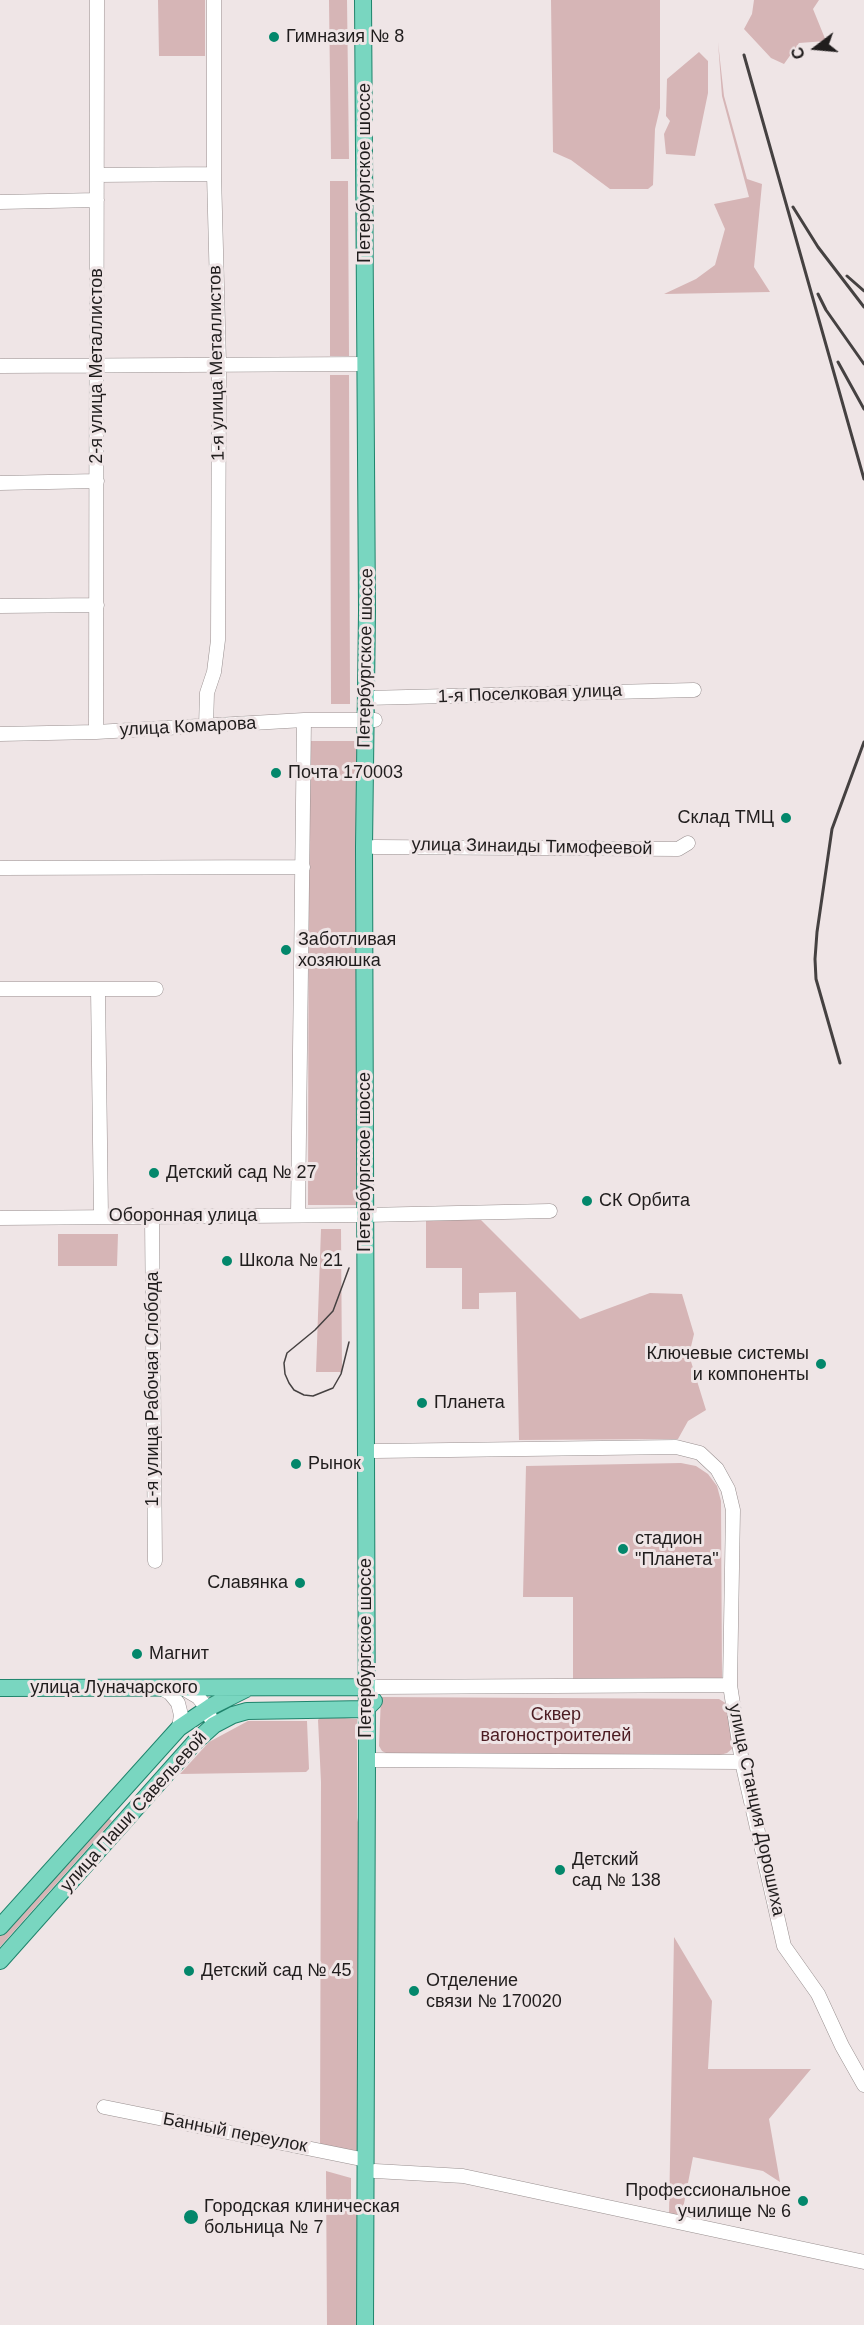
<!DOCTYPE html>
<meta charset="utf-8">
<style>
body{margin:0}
#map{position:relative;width:864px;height:2325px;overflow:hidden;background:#efe5e6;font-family:Helvetica,sans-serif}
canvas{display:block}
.north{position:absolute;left:786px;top:18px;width:60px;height:60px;-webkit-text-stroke:4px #efe5e6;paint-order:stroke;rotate:254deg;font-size:16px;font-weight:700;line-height:24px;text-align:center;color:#201d1d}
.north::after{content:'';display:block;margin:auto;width:21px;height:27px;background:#201d1d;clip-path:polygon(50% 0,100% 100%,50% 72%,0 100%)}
</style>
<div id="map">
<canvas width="864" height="2325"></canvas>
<div class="north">С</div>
</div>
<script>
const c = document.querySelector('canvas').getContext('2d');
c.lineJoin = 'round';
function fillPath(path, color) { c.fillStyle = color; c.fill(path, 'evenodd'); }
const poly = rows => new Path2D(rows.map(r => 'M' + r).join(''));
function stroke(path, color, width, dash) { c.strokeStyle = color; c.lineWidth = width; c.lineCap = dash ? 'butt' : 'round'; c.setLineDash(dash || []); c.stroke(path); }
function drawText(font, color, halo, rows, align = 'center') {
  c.font = font + ' Helvetica,sans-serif'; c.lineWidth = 6; c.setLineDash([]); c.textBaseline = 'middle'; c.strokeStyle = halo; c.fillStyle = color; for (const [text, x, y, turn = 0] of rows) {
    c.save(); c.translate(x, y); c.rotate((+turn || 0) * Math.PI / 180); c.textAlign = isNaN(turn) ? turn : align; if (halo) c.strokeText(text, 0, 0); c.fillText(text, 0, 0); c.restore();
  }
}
fillPath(poly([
 [158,0,205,0,205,56,159,56],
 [329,0,347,0,349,159,331,159],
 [551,0,660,0,660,108,655,129,653,185,648,189,610,189,571,160,553,152],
 [754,0,819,0,813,9,826,41,799,43,784,64,771,58,744,29,752,14],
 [718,42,724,96,747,179,762,184,754,267,770,292,664,294,696,279,715,265,725,229,714,204,749,197,722,96],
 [699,52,708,61,708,93,695,156,666,154,664,134,670,121,666,116,667,79],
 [330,181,348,181,349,356,330,356],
 [330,375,349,375,350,704,331,704],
 [309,741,357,741,356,1205,308,1205],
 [476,1215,580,1319,650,1293,682,1294,694,1334,689,1355,706,1410,688,1421,678,1439,519,1440,516,1292,479,1293,479,1309,462,1309,462,1268,426,1268,426,1217],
 [321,1229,341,1229,342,1372,316,1372],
 [58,1234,118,1234,117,1266,58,1266],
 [681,1463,696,1466,708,1474,717,1486,721,1501,722,1679,573,1679,573,1597,523,1597,526,1466],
 [381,1697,719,1699,727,1704,733,1748,727,1753,720,1755,388,1754,382,1751,379,1746],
 [321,1716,357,1719,357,1818,360,1831,357,2153,320,2148,321,1782,318,1720],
 [248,1721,307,1721,309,1769,306,1772,180,1774,209,1742],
 [105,1815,112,1821,0,1947,0,1934],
 [674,1937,712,2001,708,2069,811,2069,769,2119,780,2182,763,2171,693,2157,681,2219,669,2215],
 [326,2171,351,2178,351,2213,360,2215,360,2325,327,2325]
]), '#d6b5b6');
const minor = poly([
 [97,175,214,174],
 [0,202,97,200],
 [0,366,366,364],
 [0,483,97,481],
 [0,606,97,605],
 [366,698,694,690],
 [206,726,207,693,214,672,218,640,219,364,214,174,214,0],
 [96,732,97,0],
 [0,734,96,732,304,720,375,720],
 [374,847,678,849,688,843],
 [0,868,303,867],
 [0,989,156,989],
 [98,989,101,1217],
 [298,1215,304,720],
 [152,1216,155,1561],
 [0,1218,365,1215,550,1211],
 [375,1451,676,1447,700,1453,717,1469,728,1489,733,1510,730,1685,742,1762,784,1946,818,1994,842,2046,864,2085],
 [159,1687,170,1693,178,1703,181,1715,179,1728],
 [181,1687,198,1697,207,1708,210,1717],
 [376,1687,730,1685],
 [367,1760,742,1762],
 [104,2107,366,2160],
 [375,2171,463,2176,864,2262]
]);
const major = poly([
 [363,0,367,611,364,847,367,1760,365,2325],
 [0,1688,366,1687],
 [0,1927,179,1728,210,1707,246,1689],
 [0,1961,194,1743,214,1725,233,1715,247,1711,366,1709,374,1701]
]);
stroke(minor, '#999090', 15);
stroke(major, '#1f846c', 18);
stroke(minor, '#fff', 14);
stroke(major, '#79d6c0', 16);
stroke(poly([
 [349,1268,333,1311,315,1330,287,1353,284,1363,285,1374,289,1383,294,1390,304,1395,313,1396,333,1388,341,1374,349,1342]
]), '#454141', 1.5);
stroke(poly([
 [744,55,864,479],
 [793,207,818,247,864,307],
 [847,276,864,291],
 [818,294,826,310,864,364],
 [838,362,864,409],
 [840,1063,816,979,815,959,817,932,832,829,864,742]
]), '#454141', 3);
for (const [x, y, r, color] of [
 [274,37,6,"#03876b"],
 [276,773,6,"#03876b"],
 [786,818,6,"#03876b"],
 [286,950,6,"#03876b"],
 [154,1173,6,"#03876b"],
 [587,1201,6,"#03876b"],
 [227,1261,6,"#03876b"],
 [821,1364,6,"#03876b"],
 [422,1403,6,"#03876b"],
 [296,1464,6,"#03876b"],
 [623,1549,6,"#03876b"],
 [300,1583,6,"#03876b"],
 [137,1654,6,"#03876b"],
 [560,1870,6,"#03876b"],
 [189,1971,6,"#03876b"],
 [414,1991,6,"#03876b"],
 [803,2201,6,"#03876b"],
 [191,2217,8,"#03876b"]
]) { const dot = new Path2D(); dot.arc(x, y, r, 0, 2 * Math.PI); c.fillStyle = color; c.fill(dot); stroke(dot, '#efe5e6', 2); }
drawText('18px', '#201d1d', '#efe5e6', [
 ["Гимназия № 8",286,37],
 ["Почта 170003",288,773],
 ["Склад ТМЦ",774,818,"right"],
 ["Заботливая",298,940],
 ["хозяюшка",298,961],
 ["Детский сад № 27",166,1173],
 ["СК Орбита",599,1201],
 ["Школа № 21",239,1261],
 ["Ключевые системы",809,1354,"right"],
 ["и компоненты",809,1375,"right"],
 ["Планета",434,1403],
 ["Рынок",308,1464],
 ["стадион",635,1539],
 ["\"Планета\"",635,1560],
 ["Славянка",288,1583,"right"],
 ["Магнит",149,1654],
 ["Детский",572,1860],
 ["сад № 138",572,1881],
 ["Детский сад № 45",201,1971],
 ["Отделение",426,1981],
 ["связи № 170020",426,2002],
 ["Профессиональное",791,2191,"right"],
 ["училище № 6",791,2212,"right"],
 ["Городская клиническая",204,2207],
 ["больница № 7",204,2228]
], 'left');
drawText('18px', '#201d1d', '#efe5e6', [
 ["Петербургское шоссе",365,173,-90],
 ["1-я улица Металлистов",217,363,-91],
 ["2-я улица Металлистов",97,366,-90],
 ["Петербургское шоссе",366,658,-89],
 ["1-я Поселковая улица",530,694,-2],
 ["улица Комарова",188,727,-3],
 ["улица Зинаиды Тимофеевой",532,847,1],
 ["Петербургское шоссе",365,1162,-90],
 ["Оборонная улица",183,1216],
 ["1-я улица Рабочая Слобода",153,1389,-90],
 ["Петербургское шоссе",366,1648,-90],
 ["улица Луначарского",114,1688],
 ["улица Станция Дорошиха",756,1810,78],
 ["улица Паши Савельевой",134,1812,-48],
 ["Банный переулок",235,2133,11]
]);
drawText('18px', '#4c1c22', '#efe5e6', [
 ["Сквер",556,1715],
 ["вагоностроителей",556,1736]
]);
</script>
